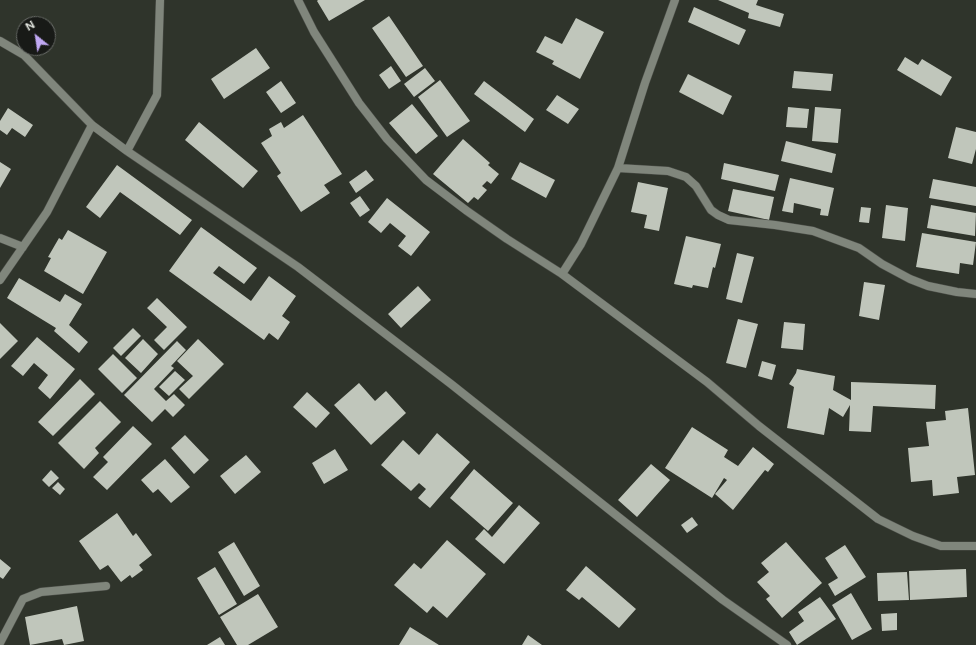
<!DOCTYPE html>
<style>
body{margin:0}
#map{position:relative;width:976px;height:645px;overflow:hidden;background:#2f342b;font-family:Figtree,sans-serif}
canvas{display:block}
.north{position:absolute;left:16px;top:16px;width:40px;height:40px;box-sizing:border-box;background:#181a17;border:1px solid #686b67;border-radius:50%;rotate:330deg;font-size:11px;font-weight:700;line-height:16px;text-align:center;color:#e1e4de}
.north::after{content:'';display:block;margin:auto;width:14px;height:18px;background:#c0a8f3;clip-path:polygon(50% 0,100% 100%,50% 72%,0 100%)}
</style>
<div id="map">
<canvas width="976" height="645"></canvas>
<div class="north">N</div>
</div>
<script>
const c = document.querySelector('canvas').getContext('2d');
c.lineJoin = 'round';
function fillPath(path, color) { c.fillStyle = color; c.fill(path, 'evenodd'); }
const poly = rows => new Path2D(rows.map(r => 'M' + r).join(''));
function stroke(path, color, width, dash) { c.strokeStyle = color; c.lineWidth = width; c.lineCap = dash ? 'butt' : 'round'; c.setLineDash(dash || []); c.stroke(path); }
fillPath(poly([
 [318,0,365,0,329,21,317,1],
 [718,0,758,0,756,5,784,14,780,27,748,18,749,13],
 [694,7,746,30,739,45,688,22],
 [389,16,423,66,406,77,372,28],
 [576,18,604,32,580,79,552,64,554,61,536,52,545,36,562,44],
 [256,48,270,68,224,99,211,79],
 [905,57,918,65,922,59,952,77,941,96,897,70],
 [391,66,401,81,389,89,379,75],
 [425,68,435,81,414,97,404,84],
 [794,71,833,74,831,91,792,88],
 [688,74,732,96,723,115,679,92],
 [440,80,470,121,447,137,418,97],
 [281,81,296,103,281,113,266,92],
 [484,81,534,119,525,132,474,94],
 [557,95,579,109,568,124,546,110],
 [412,104,438,136,416,154,389,123],
 [788,107,809,109,807,128,786,127],
 [815,107,841,109,838,143,812,141],
 [8,108,33,125,25,137,12,128,7,135,0,130,0,121],
 [303,115,342,174,324,185,330,193,301,212,277,176,281,173,261,143,272,136,269,129,281,122,284,128],
 [199,122,258,171,243,188,185,140],
 [956,127,976,132,976,149,972,164,948,158],
 [463,139,490,163,488,165,499,174,491,184,487,181,482,186,487,190,478,200,474,197,468,203,433,174],
 [786,141,836,154,832,173,781,161],
 [0,162,11,169,0,188],
 [520,162,555,180,546,198,511,179],
 [724,163,779,175,775,191,721,179],
 [117,165,192,220,180,235,120,192,100,218,86,207],
 [366,170,374,180,356,193,349,182],
 [790,178,834,188,828,216,820,215,821,209,794,203,793,213,782,211],
 [933,179,976,187,976,206,929,198],
 [638,182,668,188,659,231,644,228,647,215,631,212],
 [733,189,774,197,769,220,728,211],
 [360,196,370,210,360,217,350,203],
 [387,198,430,232,411,256,398,246,406,236,390,223,381,233,368,222],
 [886,205,908,208,905,241,882,238],
 [931,205,976,213,975,236,927,228],
 [861,207,871,208,869,223,859,222],
 [201,227,257,268,244,284,219,266,213,273,251,301,269,276,296,296,282,316,290,322,278,340,269,333,264,340,169,271],
 [68,230,107,252,83,294,44,271,51,258,48,257,59,238,62,240],
 [922,233,976,242,973,265,960,263,959,274,916,267],
 [686,236,721,244,715,268,713,267,708,288,693,285,692,288,674,284],
 [737,253,754,257,742,303,726,299],
 [19,278,60,302,65,294,82,304,69,325,88,342,79,353,54,331,56,328,7,298],
 [864,282,885,285,879,320,859,316],
 [418,286,431,300,401,328,388,314],
 [157,298,187,327,164,350,154,340,167,327,147,308],
 [738,319,758,324,746,368,726,363],
 [784,322,805,324,803,350,781,348],
 [0,323,18,341,0,359],
 [133,328,141,336,121,356,113,348],
 [37,337,75,369,50,399,38,388,48,375,34,363,23,376,11,366],
 [143,339,158,354,141,373,125,358],
 [198,339,224,364,189,399,179,389,193,376,177,361],
 [177,341,186,350,171,366,174,368,154,389,166,401,174,394,185,405,173,417,165,409,152,422,124,395],
 [113,354,137,378,122,393,98,369],
 [762,361,776,365,772,380,758,376],
 [797,369,835,376,833,390,851,400,851,382,936,385,935,409,873,406,871,432,849,431,850,405,843,417,829,408,824,435,787,428,794,387,789,384,796,373],
 [175,371,185,380,169,396,159,387],
 [80,379,95,394,53,436,38,422],
 [359,383,375,401,386,391,406,413,371,445,334,405],
 [307,392,330,413,316,428,293,407],
 [100,401,121,422,95,448,99,453,84,469,58,443],
 [968,408,975,475,957,477,959,493,933,496,932,480,911,482,908,448,929,446,926,422,946,420,945,411],
 [133,426,152,444,107,490,93,477,108,462,103,457],
 [692,427,728,450,724,457,738,466,753,447,774,464,768,472,765,470,733,510,715,494,727,480,724,478,712,498,665,468],
 [437,433,470,462,430,508,418,498,426,489,419,483,411,491,381,465,403,440,419,455],
 [185,435,209,460,194,474,171,448],
 [335,449,348,470,324,484,312,463],
 [246,455,261,472,235,494,220,476],
 [165,459,190,487,171,503,158,489,153,493,141,480],
 [651,464,670,480,637,517,618,500],
 [474,469,513,503,488,531,450,498],
 [51,470,59,478,49,487,42,480],
 [58,482,65,489,60,495,52,488],
 [519,505,540,523,504,564,475,539,484,529,492,537],
 [117,513,133,536,136,533,152,555,139,565,143,570,132,578,130,575,121,582,108,565,100,570,79,541],
 [692,517,698,525,687,533,681,525],
 [447,540,486,574,447,618,433,606,427,613,394,585,414,563,421,569],
 [234,542,260,586,244,596,218,552],
 [786,542,822,583,782,618,766,599,770,596,757,582,769,572,761,563],
 [845,545,866,577,835,596,828,584,838,578,825,558],
 [0,559,11,568,3,579,0,577],
 [586,566,636,609,619,628,582,597,579,600,566,590],
 [215,567,237,604,219,615,197,578],
 [966,569,967,597,910,600,909,571],
 [907,572,909,600,878,601,877,573],
 [851,593,872,629,852,640,832,605],
 [258,594,278,627,248,645,237,645,220,617],
 [820,597,836,619,797,645,789,632,804,621,798,612],
 [77,606,84,641,64,645,62,639,30,645,25,617],
 [897,613,897,630,882,631,881,614],
 [410,627,439,645,399,645],
 [528,635,542,645,522,645],
 [220,637,225,645,207,645]
]), '#c0c6bb');
const minor = poly([
 [298,0,314,32,359,103,387,139,426,180,467,211,507,239,562,274,707,382,759,426,878,519,913,536,941,546,976,546],
 [0,41,24,55,92,125,127,151,298,267,451,384,723,600,787,645],
 [127,151,157,95,160,0],
 [618,168,668,171,686,177,696,186,711,210,718,215,729,220,775,225,813,231,859,248,882,264,910,279,928,286,957,292,976,294],
 [0,238,23,247],
 [562,274,581,244,618,168,645,83,675,0],
 [0,280,47,212,92,125],
 [0,643,23,599,41,592,106,586]
]);
stroke(minor, '#4c4f49', 9);
stroke(minor, '#80867c', 8);
</script>
